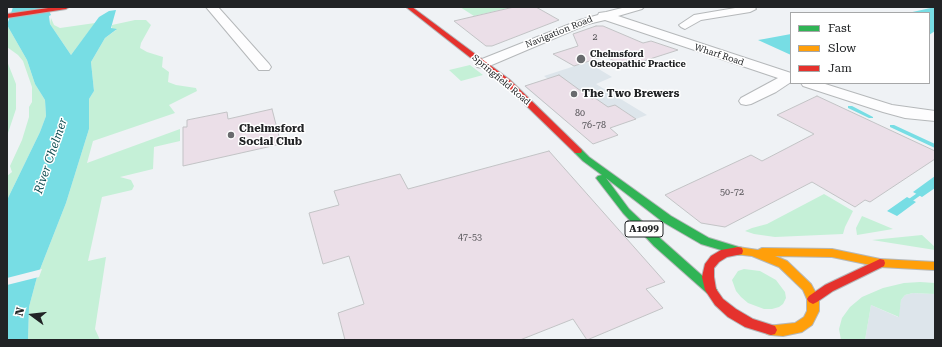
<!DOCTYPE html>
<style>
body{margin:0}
#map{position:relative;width:942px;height:347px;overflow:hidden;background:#eff2f5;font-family:"Roboto Serif",serif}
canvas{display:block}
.frame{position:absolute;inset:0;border:8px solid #212325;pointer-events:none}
.legend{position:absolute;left:790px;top:12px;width:140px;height:72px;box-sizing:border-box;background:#fff;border:1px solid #a6a7a8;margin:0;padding:5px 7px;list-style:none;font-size:12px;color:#212325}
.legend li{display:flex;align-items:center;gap:8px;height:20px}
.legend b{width:20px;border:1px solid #a6a7a8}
.north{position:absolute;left:12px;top:295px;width:40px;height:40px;-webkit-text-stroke:3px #fff;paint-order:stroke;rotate:285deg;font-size:11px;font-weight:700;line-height:16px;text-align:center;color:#212325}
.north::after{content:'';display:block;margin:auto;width:14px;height:18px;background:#212325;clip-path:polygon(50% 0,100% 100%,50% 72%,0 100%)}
</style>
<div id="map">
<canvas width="942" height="347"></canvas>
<div class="frame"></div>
<ul class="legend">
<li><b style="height:5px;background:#30b455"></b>Fast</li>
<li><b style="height:5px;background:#ff9f0a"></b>Slow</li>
<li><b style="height:5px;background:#e5322d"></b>Jam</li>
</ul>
<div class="north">N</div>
</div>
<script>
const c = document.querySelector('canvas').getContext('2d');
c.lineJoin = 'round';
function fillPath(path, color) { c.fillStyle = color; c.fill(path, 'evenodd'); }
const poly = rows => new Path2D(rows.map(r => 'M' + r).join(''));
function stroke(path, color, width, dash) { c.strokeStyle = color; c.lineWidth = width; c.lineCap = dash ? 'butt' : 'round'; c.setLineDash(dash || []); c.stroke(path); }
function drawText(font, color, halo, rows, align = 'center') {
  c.font = font + ' "Roboto Serif",serif'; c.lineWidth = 3; c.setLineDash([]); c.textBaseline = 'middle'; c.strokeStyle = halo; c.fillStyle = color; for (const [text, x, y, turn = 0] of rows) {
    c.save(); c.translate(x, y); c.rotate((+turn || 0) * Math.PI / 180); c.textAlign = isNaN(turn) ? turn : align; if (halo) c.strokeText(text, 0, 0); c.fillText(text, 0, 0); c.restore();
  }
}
fillPath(poly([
 [587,62,612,77,596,84,647,115,636,119,620,108,583,120,581,119,568,123,524,86,548,79,544,76],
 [913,293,935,294,935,340,865,340,871,305,898,317,901,300,905,295]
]), '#dde5eb');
fillPath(poly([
 [460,7,507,7,508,8,474,16],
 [51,18,54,25,60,28,95,23,71,55,50,24],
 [7,20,7,25,27,60,35,84,45,100,46,116,40,132,7,200,7,176,12,172,10,166,22,140,29,117,29,107,32,102,32,87,23,61,18,55,7,47],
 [135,20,146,20,151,25,141,43,140,48,147,52,163,57,162,67,169,72,168,82,176,85,196,88,197,91,169,105,175,113,93,141,87,163,180,129,180,141,154,147,153,169,120,177,131,180,134,186,132,190,102,197,88,261,106,257,95,329,100,340,28,340,29,307,37,277,66,203,89,129,89,99,94,91,91,62,105,38,116,30,112,29,112,25],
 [7,61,16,84,16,109,7,136],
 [470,65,483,75,461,81,449,70],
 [824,194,853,211,845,227,843,234,775,237,754,234,745,231,752,228,767,224],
 [862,216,893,229,857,235,856,228],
 [922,235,935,247,935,250,872,240],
 [744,269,760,271,776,280,785,292,786,298,783,304,779,307,772,309,764,309,748,303,741,297,736,291,732,280,738,271],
 [920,282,935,283,935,294,913,293,905,295,901,300,899,317,871,305,865,340,841,340,839,329,842,318,850,307,862,297,883,288,904,283]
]), '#c5f0d7');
fillPath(poly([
 [13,7,47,7,51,15,49,16,50,24,71,55,99,17,109,11,116,10,111,28,117,29,105,38,91,62,94,91,89,99,89,129,66,203,37,277,29,307,28,340,7,340,7,200,40,132,46,116,45,100,35,84,27,60,7,25],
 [935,7,935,31,929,35,929,13,908,13],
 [791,34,791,55,758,40,764,39],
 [935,176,935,188,922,197,913,192],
 [907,197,916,202,897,216,887,211]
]), '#77dde4');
fillPath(poly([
 [42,269,39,277,7,285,7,278]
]), '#eff2f5');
fillPath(poly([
 [848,106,852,106,873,117,873,118,869,118,848,108,848,106],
 [890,125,894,125,935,144,935,148,890,127,890,125],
 [923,189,925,190,926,191,925,192,907,205,903,205,902,204,903,203,923,189]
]), '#77dde4');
const building = poly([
 [514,7,536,7,559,20,492,46,486,46,454,21,514,7],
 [596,26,603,26,643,43,651,41,678,50,625,67,605,56,574,66,553,54,578,46,573,34,596,26],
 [559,75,592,99,595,98,608,107,615,105,636,119,610,128,618,135,593,144,525,86,559,75],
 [817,96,935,151,935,159,870,202,865,200,855,207,812,182,725,227,701,223,665,195,751,155,762,161,814,134,777,115,817,96],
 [272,109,281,144,183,166,183,127,187,127,187,120,227,112,228,119,272,109],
 [549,151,665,282,646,289,663,308,587,340,573,319,520,340,345,340,338,313,364,304,349,256,323,264,309,213,339,205,334,191,400,174,408,189,549,151]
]);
fillPath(building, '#ebdfe8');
stroke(building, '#c2c3c5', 1);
const street = poly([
 [206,7,218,7,269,64,271,67,269,70,259,70,206,7],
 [626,7,644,7,642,9,618,16,791,73,791,82,776,92,751,104,746,105,741,104,739,101,741,98,778,78,605,20,588,24,487,67,482,68,477,67,475,64,477,61,580,20,598,15,599,13,606,12,626,7],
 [741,7,754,7,756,9,750,12,701,20,685,29,681,27,679,25,694,15,741,7],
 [801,83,822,83,892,105,935,111,935,121,905,118,883,112,803,86,801,83]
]);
const fast = poly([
 [578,148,581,149,589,157,671,216,709,238,742,248,743,251,742,254,738,255,701,244,663,222,606,178,629,209,662,240,715,287,717,290,715,293,711,295,707,293,654,246,623,213,596,178,598,176,602,175,583,161,575,153,574,151,578,148]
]);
const slow = poly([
 [738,247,758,250,762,248,832,249,880,259,935,262,935,270,880,267,832,257,775,256,787,261,811,284,819,299,819,311,812,325,802,332,783,336,771,335,767,334,765,330,767,326,795,323,804,317,807,311,807,299,803,290,779,267,752,256,734,254,733,251,734,248,738,247]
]);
const jam = poly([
 [55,7,69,7,66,9,7,18,7,14,55,7],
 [406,7,412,7,510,80,581,149,582,151,581,153,575,153,504,84,406,7],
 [738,247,742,248,743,251,742,254,727,257,719,262,714,268,714,277,716,289,723,299,736,309,753,319,775,326,777,330,775,334,771,335,745,327,728,317,715,305,705,290,702,277,705,264,711,256,721,250,738,247],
 [880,259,884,260,885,263,884,266,833,291,817,302,813,304,809,302,807,299,809,296,825,285,880,259]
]);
stroke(street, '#b5b8ba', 2);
stroke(fast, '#b5b8ba', 2);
stroke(slow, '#b5b8ba', 2);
stroke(jam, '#b5b8ba', 2);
fillPath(street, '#fdfdfe');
fillPath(fast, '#30b455');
fillPath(slow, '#ff9f0a');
fillPath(jam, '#e5322d');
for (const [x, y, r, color] of [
 [581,59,5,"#696b6e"],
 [574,94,4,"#696b6e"],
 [231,135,4,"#696b6e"]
]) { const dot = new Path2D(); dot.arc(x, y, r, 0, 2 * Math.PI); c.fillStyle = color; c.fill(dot); stroke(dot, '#fff', 1.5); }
drawText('9px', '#212325', '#fff', [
 ["Navigation Road",559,32,-22],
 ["Wharf Road",719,55,18],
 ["Springfield Road",501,80,40]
]);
drawText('9px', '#545256', null, [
 ["2",595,37],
 ["80",580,113],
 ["76-78",594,125],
 ["50-72",732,192],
 ["47-53",470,237]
]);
drawText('bold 9px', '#212325', '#fff', [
 ["Chelmsford",590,54],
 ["Osteopathic Practice",590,64]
], 'left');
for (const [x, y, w] of [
 [644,229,38]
]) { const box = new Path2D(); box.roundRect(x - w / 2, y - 8, w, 16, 3); c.fillStyle = '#fff'; c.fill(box); stroke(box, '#212325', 1); }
drawText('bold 10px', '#212325', null, [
 ["A1099",644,229]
]);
drawText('bold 11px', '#212325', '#fff', [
 ["The Two Brewers",582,94],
 ["Chelmsford",239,129],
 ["Social Club",239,142]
], 'left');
drawText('italic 12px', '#124f53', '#fff', [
 ["River Chelmer",51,156,-71]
]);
</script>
